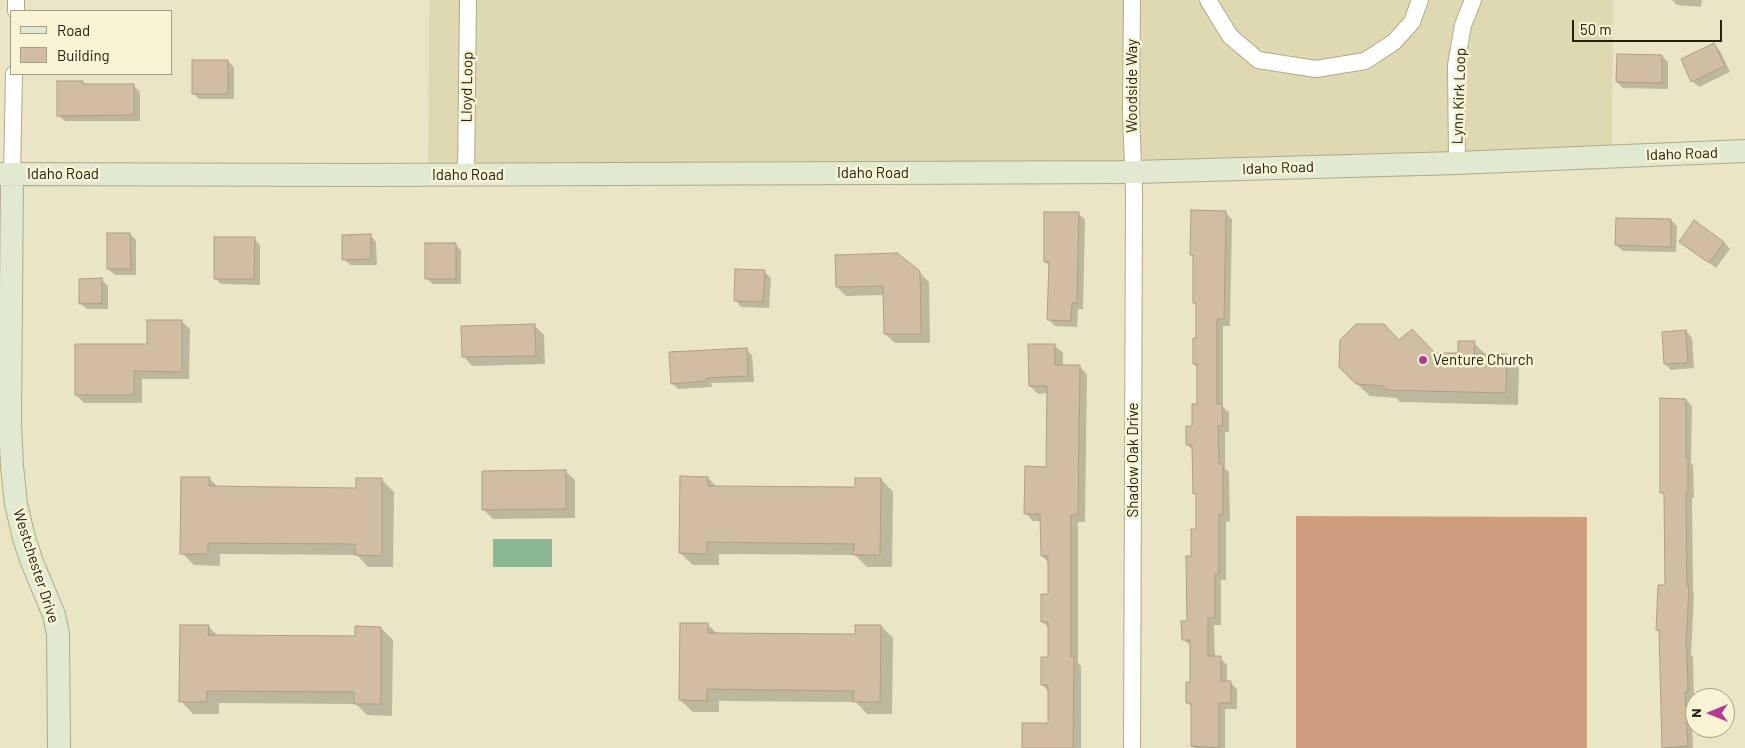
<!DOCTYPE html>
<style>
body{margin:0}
#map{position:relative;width:1745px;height:748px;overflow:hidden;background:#eae6c5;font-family:Barlow,sans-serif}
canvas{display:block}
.legend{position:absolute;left:10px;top:10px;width:162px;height:65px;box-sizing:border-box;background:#f8f3d2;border:1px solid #a39f86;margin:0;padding:6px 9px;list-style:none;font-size:15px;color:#232115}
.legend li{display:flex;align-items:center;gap:10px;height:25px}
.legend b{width:25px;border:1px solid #a39f86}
.north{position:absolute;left:1685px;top:688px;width:50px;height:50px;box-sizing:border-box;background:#f8f3d2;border:1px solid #a39f86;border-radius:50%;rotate:270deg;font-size:14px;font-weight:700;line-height:20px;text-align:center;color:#232115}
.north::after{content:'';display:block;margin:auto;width:18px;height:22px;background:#b13b92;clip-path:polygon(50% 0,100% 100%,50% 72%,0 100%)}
.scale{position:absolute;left:1572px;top:20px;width:150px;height:22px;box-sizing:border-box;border:2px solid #232115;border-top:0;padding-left:6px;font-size:15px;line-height:18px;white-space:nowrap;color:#232115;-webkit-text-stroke:4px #f8f3d2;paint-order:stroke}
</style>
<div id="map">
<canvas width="1745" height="748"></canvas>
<ul class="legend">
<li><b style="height:6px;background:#e1ead1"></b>Road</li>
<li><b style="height:14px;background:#d1bea2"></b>Building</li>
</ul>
<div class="north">N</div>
<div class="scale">50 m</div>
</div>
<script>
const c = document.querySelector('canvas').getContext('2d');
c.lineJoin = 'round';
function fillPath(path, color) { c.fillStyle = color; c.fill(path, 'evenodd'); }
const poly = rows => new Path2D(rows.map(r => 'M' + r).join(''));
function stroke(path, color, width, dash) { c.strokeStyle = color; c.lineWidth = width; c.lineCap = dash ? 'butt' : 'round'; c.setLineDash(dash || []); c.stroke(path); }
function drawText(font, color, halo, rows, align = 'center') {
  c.font = font + ' Barlow,sans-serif'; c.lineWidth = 5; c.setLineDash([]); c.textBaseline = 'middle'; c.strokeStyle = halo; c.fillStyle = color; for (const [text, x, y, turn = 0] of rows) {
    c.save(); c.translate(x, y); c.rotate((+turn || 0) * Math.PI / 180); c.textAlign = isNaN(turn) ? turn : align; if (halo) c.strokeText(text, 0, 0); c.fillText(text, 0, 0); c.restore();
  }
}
fillPath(poly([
 [429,0,1613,0,1612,156,428,175]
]), '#dfd9b1');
fillPath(poly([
 [1296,516,1587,517,1587,748,1296,748]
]), '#cf9e81');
fillPath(poly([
 [493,539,552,539,552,567,493,567]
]), '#8cb994');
fillPath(poly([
 [1672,0,1702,0,1701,7,1677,5],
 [1714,44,1720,51,1730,72,1699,87,1692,81],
 [1662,56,1668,62,1668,89,1623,88,1617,82],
 [228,61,234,67,234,99,199,99,193,93],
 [83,82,86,85,134,86,140,92,140,121,65,121,58,115],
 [1225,212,1232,219,1230,326,1223,326,1223,407,1229,412,1229,432,1225,432,1225,468,1229,472,1230,521,1226,522,1226,580,1221,580,1221,625,1214,625,1215,658,1220,658,1227,665,1227,682,1230,682,1237,689,1237,709,1225,709,1225,748,1194,748,1192,746,1192,708,1187,702,1192,684,1192,647,1183,639,1189,622,1192,557,1198,530,1197,497,1194,493,1193,450,1187,445,1198,406,1198,368,1194,364,1197,339,1197,305,1194,302,1194,258,1191,255],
 [1079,214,1085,220,1083,309,1078,309,1077,327,1055,326,1049,320,1050,267,1045,261],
 [1671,220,1677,226,1676,252,1623,251,1616,245],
 [130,234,136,240,136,275,115,275,108,269],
 [370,235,376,242,377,265,350,265,344,259],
 [254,238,260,245,260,285,221,284,215,278],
 [1681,242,1724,242,1730,249,1716,268],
 [455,244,461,250,461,284,433,284,426,278],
 [764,271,771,278,769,308,741,307,735,300],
 [919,272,929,282,930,343,895,343,885,334,885,295,846,296,837,287],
 [102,280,108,286,108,309,87,309,80,303],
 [181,321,190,329,189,379,142,379,142,403,84,403,76,395,148,346],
 [535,326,544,335,545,364,472,366,463,356],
 [1686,331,1692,338,1694,368,1671,370,1665,364],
 [1399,342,1435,354,1459,355,1474,343,1486,355,1506,355,1519,368,1518,405,1400,402,1396,398,1370,396,1357,384],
 [1055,346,1063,353,1063,366,1079,366,1087,374,1085,522,1078,522,1078,663,1081,666,1081,748,1024,748,1050,725,1050,692,1042,685,1050,658,1050,629,1042,621,1049,595,1049,563,1042,556,1042,521,1033,521,1025,513,1047,468,1048,393,1038,394,1030,386],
 [746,349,752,355,754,382,711,383,712,387,678,389,672,383],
 [1686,400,1692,406,1691,463,1693,465,1694,498,1692,498,1693,592,1694,594,1691,655,1693,657,1694,698,1691,698,1693,748,1664,748,1661,633,1657,630,1666,586,1665,496,1661,492],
 [565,471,575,480,575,518,493,519,484,510],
 [209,478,219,488,357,489,382,480,394,492,393,567,368,567,357,555,220,554,220,566,194,565,182,553],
 [708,478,718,488,856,489,881,479,893,492,892,567,867,567,855,555,719,554,719,565,693,565,680,553],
 [708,625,718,634,856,636,881,626,893,638,892,714,867,714,856,702,719,701,719,712,693,712,680,700],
 [208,626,218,636,356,637,381,628,393,640,392,716,367,715,356,704,219,703,219,714,193,714,181,701]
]), '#0003');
const building = poly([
 [1714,43,1725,66,1691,82,1681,59,1714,43],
 [1617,54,1662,55,1662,83,1616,82,1617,54],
 [192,60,228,60,228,94,192,94,192,60],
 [57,81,83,81,83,84,134,84,134,115,57,116,57,81],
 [1191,210,1226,211,1224,319,1217,319,1217,404,1222,404,1223,426,1218,426,1219,464,1223,464,1223,515,1219,515,1219,574,1215,574,1215,618,1208,618,1208,656,1221,656,1221,681,1231,681,1231,703,1219,703,1219,748,1191,746,1191,703,1186,703,1186,682,1190,682,1190,640,1182,640,1181,621,1187,621,1186,556,1191,556,1191,529,1196,529,1196,494,1193,494,1192,445,1186,445,1186,426,1192,426,1192,404,1197,404,1197,364,1193,364,1193,338,1196,338,1196,303,1193,303,1193,255,1190,255,1191,210],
 [1044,212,1079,212,1077,304,1072,303,1071,321,1047,320,1049,262,1044,262,1044,212],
 [1616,218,1671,219,1671,247,1615,245,1616,218],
 [1694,220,1724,242,1709,263,1679,242,1694,220],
 [107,233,130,233,131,269,107,269,107,233],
 [371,234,371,259,342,260,342,235,371,234],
 [214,237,255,237,254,279,214,279,214,237],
 [425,243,456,243,456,279,425,279,425,243],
 [897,253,920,271,921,334,884,334,883,286,836,287,835,255,897,253],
 [735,269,765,270,763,302,734,301,735,269],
 [102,278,102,303,79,304,79,279,102,278],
 [147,320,182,320,182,372,134,371,134,395,75,395,75,344,147,344,147,320],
 [535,324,536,356,462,357,461,326,535,324],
 [1356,324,1384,324,1399,340,1412,329,1435,353,1458,353,1458,341,1475,341,1474,354,1507,354,1506,393,1387,390,1384,386,1356,384,1339,367,1340,340,1356,324],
 [1686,330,1688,363,1664,364,1662,332,1686,330],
 [1028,344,1055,344,1055,365,1080,365,1078,515,1071,515,1071,657,1074,657,1073,748,1022,748,1022,723,1048,723,1048,685,1041,685,1041,657,1048,657,1048,622,1041,622,1041,594,1048,594,1048,556,1041,556,1040,514,1024,514,1025,466,1046,467,1047,386,1029,386,1028,344],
 [747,348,748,376,706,378,706,381,671,384,669,352,747,348],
 [1660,398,1686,399,1686,458,1688,458,1688,492,1686,492,1687,586,1689,586,1686,649,1687,649,1688,692,1685,692,1688,746,1662,748,1659,630,1656,630,1658,585,1665,585,1664,493,1660,493,1660,398],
 [566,470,566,509,482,510,482,471,566,470],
 [680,476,708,477,708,486,855,487,855,478,881,478,880,555,853,555,854,544,707,542,707,554,679,553,680,476],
 [181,477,210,477,209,486,356,488,356,478,382,478,382,556,355,555,355,544,208,543,208,554,180,554,181,477],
 [680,623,708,623,708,633,855,634,855,625,881,625,880,702,853,702,854,691,707,689,707,701,679,700,680,623],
 [180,625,209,625,208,635,355,636,355,626,381,627,381,704,354,704,354,692,207,691,207,702,179,702,180,625]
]);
fillPath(building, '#d1bea2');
stroke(building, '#b09d82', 1);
const street = poly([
 [1208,0,1230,36,1258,60,1316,69,1365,61,1394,42,1412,22,1420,0],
 [16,11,16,0],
 [1457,163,1456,65,1463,25,1473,0],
 [12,174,14,74],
 [466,175,468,0],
 [1132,748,1134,192,1131,112,1132,0]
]);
const secondary = poly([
 [0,174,360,175,1134,172,1457,163,1745,151],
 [12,174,10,423,12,466,16,504,24,538,32,562,54,615,58,634,59,748]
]);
stroke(street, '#aeaa8a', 18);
stroke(secondary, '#aeaa8a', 24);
stroke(street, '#fff', 16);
stroke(secondary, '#e1ead1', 22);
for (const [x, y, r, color] of [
 [1423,360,5,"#b13b92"]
]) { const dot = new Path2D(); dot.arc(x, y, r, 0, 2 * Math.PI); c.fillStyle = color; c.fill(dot); stroke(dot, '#f8f3d2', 2); }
drawText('15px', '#232115', '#f8f3d2', [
 ["Woodside Way",1132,86,-90],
 ["Lloyd Loop",467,87,-89],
 ["Lynn Kirk Loop",1459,96,-88],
 ["Idaho Road",1682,154,-2],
 ["Idaho Road",1278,168,-2],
 ["Idaho Road",873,173],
 ["Idaho Road",63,174],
 ["Idaho Road",468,175],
 ["Shadow Oak Drive",1133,460,-90],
 ["Westchester Drive",36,566,72]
]);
drawText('15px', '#232115', '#f8f3d2', [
 ["Venture Church",1433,360]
], 'left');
</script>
